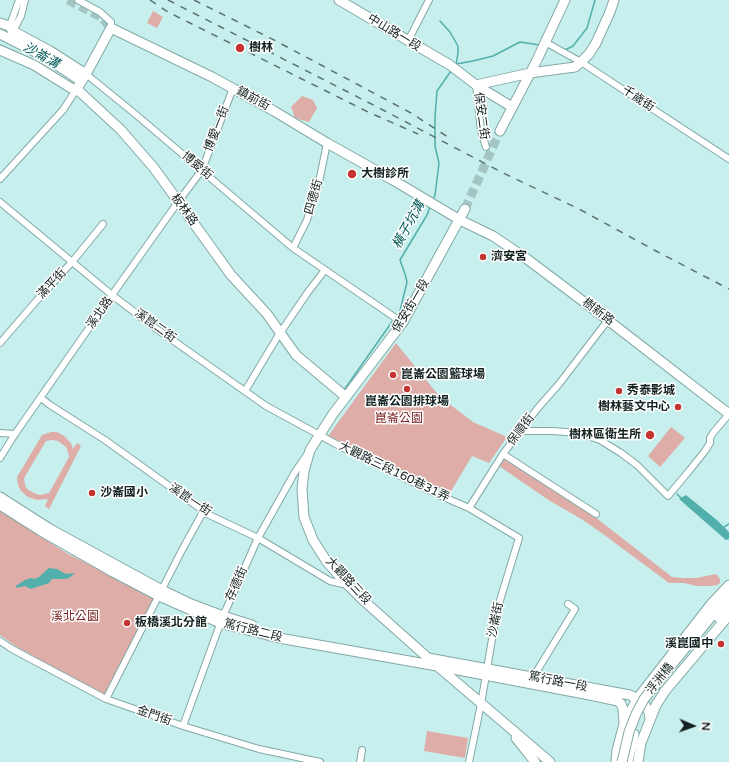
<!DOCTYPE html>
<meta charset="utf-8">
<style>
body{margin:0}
#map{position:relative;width:729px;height:762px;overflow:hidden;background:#c7efed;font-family:"Varela Round",sans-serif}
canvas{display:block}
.north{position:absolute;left:673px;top:706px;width:40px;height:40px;-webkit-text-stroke:3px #fff;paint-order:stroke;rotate:92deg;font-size:11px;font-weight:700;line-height:16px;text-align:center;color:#132221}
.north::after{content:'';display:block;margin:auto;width:14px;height:18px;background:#132221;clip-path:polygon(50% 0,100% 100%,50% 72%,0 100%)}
</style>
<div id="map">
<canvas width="729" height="762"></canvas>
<div class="north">N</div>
</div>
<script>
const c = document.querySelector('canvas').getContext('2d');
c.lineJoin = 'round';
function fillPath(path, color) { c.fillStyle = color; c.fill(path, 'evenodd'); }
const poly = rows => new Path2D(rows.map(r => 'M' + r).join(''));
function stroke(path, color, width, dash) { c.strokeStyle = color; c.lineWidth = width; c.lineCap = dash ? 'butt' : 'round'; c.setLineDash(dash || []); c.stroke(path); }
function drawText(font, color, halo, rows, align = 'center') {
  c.font = font + ' "Varela Round","Noto Sans TC",sans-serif'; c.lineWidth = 3; c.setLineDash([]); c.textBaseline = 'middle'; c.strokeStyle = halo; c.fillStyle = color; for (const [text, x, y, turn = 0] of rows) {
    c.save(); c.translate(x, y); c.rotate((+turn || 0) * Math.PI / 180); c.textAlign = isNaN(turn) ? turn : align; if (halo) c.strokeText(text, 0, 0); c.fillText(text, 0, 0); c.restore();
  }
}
fillPath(poly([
 [153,11,163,17,157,28,147,23],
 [302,96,313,100,317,108,309,122,295,118,291,107],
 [396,343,440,397,473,422,507,437,489,463,472,456,450,493,328,436],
 [671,427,685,438,660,467,648,456],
 [51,432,57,432,64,436,71,443,73,449,77,443,81,446,49,509,45,506,48,499,37,500,28,497,21,491,18,485,17,477,42,435],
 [53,440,58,441,66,447,68,452,69,457,49,493,40,495,34,493,27,489,25,485,24,478,46,441],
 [506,458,552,489,581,506,672,577,682,578,696,578,716,574,720,579,720,583,717,585,710,586,697,586,684,583,669,583,603,534,583,520,550,501,499,466],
 [0,510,68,554,156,597,106,696,17,647,0,635],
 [427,731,468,738,465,758,424,751]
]), '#deada7');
fillPath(poly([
 [686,495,718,521,729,532,729,539,726,540,679,499],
 [49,568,57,569,66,574,75,573,69,578,65,579,52,579,49,583,31,589,25,586,15,588,17,585,25,580,31,578,34,579,39,577]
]), '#52afab');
stroke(poly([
 [440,21,450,32,458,46,458,53,456,65],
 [0,45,33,60],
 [563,50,567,49,573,46,587,28,595,0],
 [456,64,473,61,493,56,520,42,540,45],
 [433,200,435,195,439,163,435,146,435,117,437,91,451,71],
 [396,316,400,311,407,282,405,274,400,260,427,215,430,207],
 [344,390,394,319],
 [677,494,682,499],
 [724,527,729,524]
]), '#52afab', 1.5);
stroke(poly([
 [68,0,101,17,111,28],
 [465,209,500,131]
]), '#a3c6c4', 9, [9, 4.5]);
const street = poly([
 [78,0,100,12,111,22,111,28],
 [9,28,19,0],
 [11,33,13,31,21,16,25,0],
 [408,41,429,0],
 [545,42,581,62,729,159],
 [86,74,134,113,293,248,400,321,403,322],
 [476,85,481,131,486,147],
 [0,179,63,110,76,90],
 [0,202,112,295,154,327,266,406,347,450,439,495,469,508,519,538,501,597,496,616,481,704,469,762],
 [293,248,307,220,318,187,327,143],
 [0,343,38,299,72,262,103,224],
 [245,391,278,336,308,292,325,270],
 [41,398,50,405,105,440,201,509,203,512,258,538,330,581,347,585],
 [521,431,552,431,579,433,600,440,621,453,637,465,668,496,689,471,705,451,710,443,710,438,713,433,729,414],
 [0,433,15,434],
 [503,454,596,514],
 [0,458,15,434,112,295,178,202,202,170,233,88],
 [469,508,503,454,537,409,559,384,608,320],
 [0,641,12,649,106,699,183,726,259,749,320,762],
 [532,677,535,674,575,609,568,604],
 [106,699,182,550,203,512],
 [183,726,223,616,258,538,295,472,306,456],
 [360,762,362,750]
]);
const secondary = poly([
 [339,0,450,65,476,85,512,107],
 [0,23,9,26,13,31,50,51,86,74],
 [0,34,45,57,81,81],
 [0,50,34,65,71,88,76,90,80,92,121,130,154,168,231,275,267,314,296,355,346,397],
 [476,85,530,73,575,67,581,62,589,54,596,43,610,12,614,0],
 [76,90,86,74,111,28,212,77,274,111,327,143,393,180,460,220,493,236,527,259,600,314,729,414],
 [500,131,536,62,565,0],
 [465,209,403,322,333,414,310,450,304,471,302,489,304,517,313,540,327,562,341,578,363,600,428,658,550,762],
 [0,497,50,529,162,590,191,604,223,616,252,625],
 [0,505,41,531,113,572,159,596,220,623,279,638,437,666,590,695,618,701,621,704,623,709,624,724,617,750,616,762],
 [719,618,729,607],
 [428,658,630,695,637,699,645,705,649,712,650,719],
 [669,668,729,595],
 [624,724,637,699,712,603,729,585],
 [516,738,535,762],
 [628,762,634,734],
 [638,762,641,743,656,705,665,691,729,615]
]);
stroke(street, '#82a9a6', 8);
stroke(secondary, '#82a9a6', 11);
stroke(street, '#fff', 6);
stroke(secondary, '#fff', 9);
stroke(poly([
 [150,0,168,12,368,112,418,134],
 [168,0,385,111,503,173,579,209,656,251,729,289],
 [194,0,276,41,368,90,411,113,451,139]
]), '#5a7271', 1.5, [7, 7]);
const secondaryBridge = poly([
 [622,762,629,732,636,714,644,699,669,668]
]);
stroke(secondaryBridge, '#82a9a6', 11, []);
stroke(secondaryBridge, '#fff', 9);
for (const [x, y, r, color] of [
 [240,48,5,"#c33433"],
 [352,174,5,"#c33433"],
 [483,257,4,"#c33433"],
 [393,375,4,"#c33433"],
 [407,389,4,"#c33433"],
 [619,391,4,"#c33433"],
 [678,407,4,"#c33433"],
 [650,435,5,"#c33433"],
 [92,493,4,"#c33433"],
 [127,623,4,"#c33433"],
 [721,644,4,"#c33433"]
]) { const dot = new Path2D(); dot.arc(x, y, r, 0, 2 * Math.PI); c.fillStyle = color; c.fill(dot); stroke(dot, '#fff', 1.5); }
drawText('12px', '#132221', '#fff', [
 ["中山路一段",394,33,31],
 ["鎮前街",253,99,28],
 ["千歲街",638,99,33],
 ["保安二街",481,116,82],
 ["博愛一街",217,129,-69],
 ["博愛街",197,166,40],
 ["四德街",314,197,-74],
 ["板林路",184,210,54],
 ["滿平街",52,284,-47],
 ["保安街一段",411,306,-59],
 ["樹新路",598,312,37],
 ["溪北路",100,313,-55],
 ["溪崑二街",155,326,36],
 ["保順街",521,430,-53],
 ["大觀路三段160巷31弄",394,472,26],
 ["溪崑一街",190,500,34],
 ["大觀路三段",348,581,47],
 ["存德街",237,584,-66],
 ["沙崙街",496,620,-78],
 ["篤行路二段",253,631,14],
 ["浮洲橋",660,679,-51],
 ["篤行路一段",558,682,11],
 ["金門街",154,716,19]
]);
drawText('bold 12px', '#132221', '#fff', [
 ["樹林",249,48],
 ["大樹診所",361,174],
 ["濟安宮",491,257],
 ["崑崙公園籃球場",401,375],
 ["秀泰影城",627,391],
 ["崑崙公園排球場",407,402,"center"],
 ["樹林藝文中心",670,407,"right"],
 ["樹林區衛生所",641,435,"right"],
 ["沙崙國小",100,493],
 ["板橋溪北分館",135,623],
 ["溪崑國中",713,644,"right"]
], 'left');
drawText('12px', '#762220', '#fff', [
 ["崑崙公園",399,419],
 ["溪北公園",75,617]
]);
drawText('italic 13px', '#015855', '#fff', [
 ["沙崙溝",41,56,29],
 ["橫子坑溝",409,225,-61]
]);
</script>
